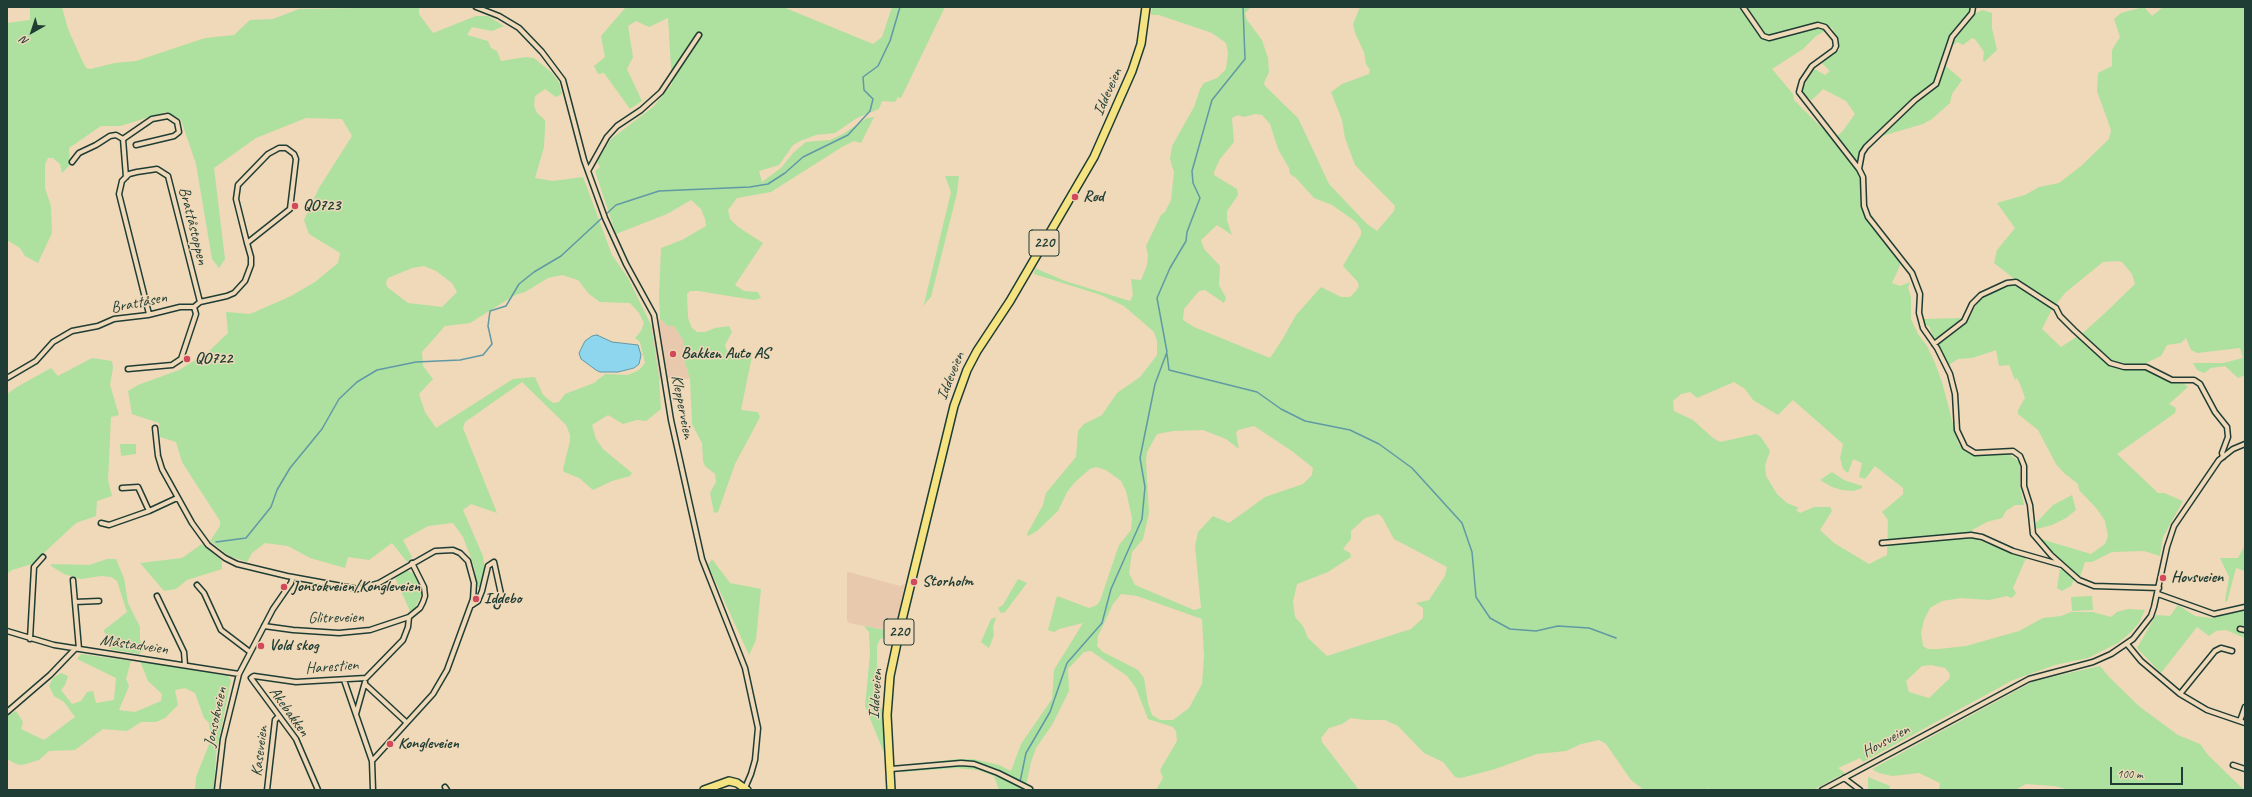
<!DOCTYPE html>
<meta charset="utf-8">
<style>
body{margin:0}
#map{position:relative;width:2252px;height:797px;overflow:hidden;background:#efd9b8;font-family:Caveat,sans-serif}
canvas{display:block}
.frame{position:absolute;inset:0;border:8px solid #1f3d34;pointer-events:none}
.north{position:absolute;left:12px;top:12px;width:40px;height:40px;-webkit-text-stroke:3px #efd9b8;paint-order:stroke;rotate:219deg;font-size:11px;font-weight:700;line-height:16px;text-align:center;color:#1f3d34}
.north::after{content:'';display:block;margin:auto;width:14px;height:18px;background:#1f3d34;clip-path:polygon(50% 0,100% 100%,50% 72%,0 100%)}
.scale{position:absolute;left:2110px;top:767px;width:73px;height:18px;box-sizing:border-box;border:2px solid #1f3d34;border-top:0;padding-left:5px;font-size:12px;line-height:14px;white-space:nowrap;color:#1f3d34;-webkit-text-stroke:3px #efd9b8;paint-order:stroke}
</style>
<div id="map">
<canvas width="2252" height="797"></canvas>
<div class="frame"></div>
<div class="north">N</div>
<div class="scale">100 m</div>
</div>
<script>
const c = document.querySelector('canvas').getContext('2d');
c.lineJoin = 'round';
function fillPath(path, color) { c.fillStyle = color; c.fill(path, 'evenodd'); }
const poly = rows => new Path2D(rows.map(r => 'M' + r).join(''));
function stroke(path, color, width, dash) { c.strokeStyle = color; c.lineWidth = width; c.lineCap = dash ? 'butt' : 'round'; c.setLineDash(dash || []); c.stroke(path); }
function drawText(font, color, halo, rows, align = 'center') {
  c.font = font + ' Caveat,sans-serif'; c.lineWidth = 3; c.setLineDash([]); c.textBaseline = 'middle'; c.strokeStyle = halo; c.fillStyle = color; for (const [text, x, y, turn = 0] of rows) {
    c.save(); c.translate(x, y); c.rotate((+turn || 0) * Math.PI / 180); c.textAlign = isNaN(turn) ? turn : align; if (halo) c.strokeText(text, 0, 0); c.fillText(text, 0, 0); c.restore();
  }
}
fillPath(poly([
 [660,319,668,326,674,326,683,340,684,360,690,379,659,378,651,325],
 [849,572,900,586,905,584,895,632,849,623,847,620,847,573]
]), '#e9c9ad');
fillPath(poly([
 [30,7,62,7,68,29,80,56,86,68,90,69,115,63,136,61,205,38,234,35,250,20,273,19,299,9,419,7,419,14,433,33,476,16,488,16,504,26,492,31,472,27,467,35,488,41,491,48,497,51,501,61,526,57,534,58,551,72,559,82,562,94,556,97,545,89,535,96,534,106,537,113,545,120,545,128,544,147,535,178,553,181,583,177,612,255,628,278,651,325,659,378,661,409,646,421,637,420,623,424,608,415,592,425,596,439,603,449,632,473,630,476,612,481,593,490,579,478,564,472,563,469,570,441,570,435,566,425,522,382,465,422,463,428,497,513,471,504,463,510,483,556,485,568,481,588,478,587,474,566,463,537,453,523,428,526,403,540,412,557,407,562,392,543,369,560,348,557,345,568,310,558,288,546,265,543,252,553,247,562,229,556,210,541,220,526,220,521,182,462,176,442,160,437,159,423,132,414,128,391,138,385,179,370,207,353,228,333,226,312,250,314,289,297,315,282,338,263,340,253,309,234,304,220,319,188,352,136,342,119,306,118,256,138,214,168,225,259,219,268,212,259,196,164,181,120,166,112,120,126,101,126,69,148,70,165,62,173,60,164,53,158,48,158,45,164,45,188,51,206,52,233,38,263,25,256,20,248,7,240,7,23,30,20],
 [424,266,436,271,452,283,457,292,442,307,408,303,387,287,386,282,388,278,412,268],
 [562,275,578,280,589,294,600,302,630,303,639,313,644,323,641,331,635,338,640,342,645,363,639,370,628,375,605,374,594,383,565,394,559,402,553,403,543,395,535,377,513,379,436,428,425,412,419,394,433,379,423,366,422,352,445,326,470,323,515,295,525,292,548,278],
 [626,7,783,7,873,44,882,37,892,7,945,7,901,98,898,97,895,102,882,101,879,109,857,118,835,133,816,135,800,141,793,145,779,165,759,171,762,182,781,168,794,152,806,142,830,140,843,134,867,118,874,117,861,143,854,141,842,147,771,192,737,198,728,210,730,219,738,227,763,243,735,285,744,291,758,292,761,298,754,300,698,291,690,291,687,294,688,318,692,328,697,332,705,332,715,328,729,326,732,332,725,345,727,351,737,354,751,353,752,356,741,410,758,412,760,417,735,464,718,512,714,513,710,493,716,482,715,474,705,466,703,461,702,443,692,424,690,379,684,360,683,340,674,326,668,326,660,319,659,297,661,248,682,240,706,226,705,219,701,209,691,200,667,214,616,234,595,171,600,167,597,161,611,139,653,107,672,84,668,18,649,27,636,21,628,26,633,57,627,69,642,101,630,109,604,73,598,74,594,66,605,57,601,36],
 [1152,7,1251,7,1245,13,1247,20,1262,40,1268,58,1269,72,1264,83,1265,86,1298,118,1329,184,1367,224,1377,231,1394,211,1395,206,1355,165,1345,138,1342,120,1331,92,1342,84,1369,74,1370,70,1366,64,1364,52,1355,33,1353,24,1360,7,1973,7,1952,34,1940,61,1962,80,1952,94,1950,103,1932,119,1923,124,1882,136,1865,153,1862,165,1866,180,1867,208,1887,238,1899,251,1902,261,1892,283,1900,286,1910,282,1908,288,1911,297,1911,319,1918,334,1927,346,1935,363,1942,382,1958,443,1965,451,1973,455,2007,453,2020,462,2020,486,2024,505,2015,505,2006,511,2002,518,1987,522,1972,530,1973,538,2026,558,2013,588,2016,593,2012,598,2007,596,1989,600,1961,598,1942,601,1930,608,1924,620,1921,633,1923,646,1928,649,1939,649,1966,646,2019,631,2043,618,2061,616,2071,612,2093,612,2111,617,2117,612,2128,609,2145,610,2139,623,2130,633,2118,643,2088,658,2055,665,2013,680,1863,762,1860,758,1838,768,1845,773,1813,790,1710,790,1707,788,1705,790,1644,790,1631,780,1606,744,1599,740,1581,744,1566,751,1537,754,1495,769,1461,778,1455,777,1443,762,1424,753,1398,726,1385,720,1365,720,1351,718,1342,724,1329,728,1321,738,1322,742,1359,790,1156,790,1163,778,1160,770,1177,741,1176,731,1173,727,1148,719,1136,688,1127,676,1091,651,1084,652,1068,669,1069,691,1052,725,1036,748,1031,762,1025,790,999,790,994,776,978,770,955,768,903,772,901,765,958,759,973,759,999,765,1011,771,1021,744,1052,699,1054,670,1083,623,1059,629,1054,632,1048,630,1057,596,1089,608,1097,605,1100,601,1119,545,1131,530,1132,518,1126,491,1121,481,1106,470,1096,467,1090,469,1075,482,1067,492,1058,511,1037,531,1028,536,1027,534,1043,505,1046,493,1076,457,1078,431,1084,424,1102,415,1117,393,1140,377,1157,355,1157,341,1154,332,1124,306,1101,295,1034,274,1035,268,1065,281,1130,301,1133,295,1131,279,1141,280,1147,265,1148,255,1146,246,1161,215,1165,212,1171,200,1174,172,1170,159,1172,146,1194,107,1200,89,1204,83,1217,78,1226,69,1228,53,1226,43,1212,33,1159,15,1151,15],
 [1832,27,1840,49,1822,63,1830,71,1825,75,1813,68,1802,90,1802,95,1812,100,1823,89,1846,101,1855,114,1842,132,1833,139,1794,100,1793,94,1772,69,1803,49,1816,36],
 [1255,114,1262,115,1270,124,1278,149,1289,168,1290,174,1296,178,1314,198,1332,205,1356,222,1361,230,1361,235,1343,266,1357,281,1359,286,1356,291,1350,297,1341,297,1321,287,1296,315,1282,340,1270,358,1194,327,1183,320,1184,309,1199,291,1205,290,1224,303,1226,298,1219,285,1220,266,1204,249,1201,240,1217,225,1232,235,1227,220,1227,211,1238,195,1237,189,1214,175,1214,172,1220,159,1234,142,1232,118,1238,115,1244,117],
 [1734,382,1745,389,1753,400,1778,415,1793,400,1843,444,1840,458,1843,469,1848,473,1853,459,1862,463,1859,477,1865,479,1875,466,1903,488,1903,494,1900,497,1882,512,1888,520,1887,555,1869,564,1834,543,1820,530,1832,511,1830,507,1814,507,1800,513,1796,510,1799,508,1787,503,1777,494,1766,476,1765,465,1770,451,1761,437,1756,434,1720,442,1713,438,1693,420,1674,411,1673,401,1681,394,1690,392,1697,398],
 [1254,426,1292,451,1313,468,1312,475,1303,484,1265,497,1229,523,1213,516,1198,532,1195,546,1201,608,1194,610,1135,585,1129,573,1132,552,1143,539,1149,513,1146,461,1147,452,1157,434,1173,431,1203,430,1226,439,1239,449,1236,433,1238,430],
 [1378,514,1382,517,1394,539,1447,567,1445,576,1429,600,1416,603,1423,608,1423,618,1411,629,1327,656,1308,638,1303,626,1295,617,1293,602,1297,584,1328,572,1351,557,1350,553,1343,549,1351,539,1351,531,1365,518],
 [1121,594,1137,596,1202,619,1204,656,1202,684,1189,708,1173,720,1160,720,1152,715,1148,703,1144,678,1138,670,1103,652,1097,646,1098,636,1113,604],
 [1931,665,1945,668,1950,674,1949,679,1929,698,1909,692,1906,681,1922,666],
 [2144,7,2152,16,2163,7,2245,7,2245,375,2238,378,2225,366,2211,368,2204,373,2197,370,2193,363,2223,363,2243,358,2240,348,2197,353,2191,350,2186,338,2181,343,2167,345,2161,356,2146,363,2151,372,2169,382,2183,383,2188,387,2169,404,2176,408,2175,413,2117,454,2158,493,2164,493,2183,501,2163,537,2160,556,2144,551,2112,552,2092,562,2085,562,2080,577,2039,540,2041,539,2091,554,2105,544,2108,536,2105,521,2097,509,2079,490,2078,484,2064,473,2056,464,2038,430,2018,414,2018,410,2025,398,2022,389,2017,378,2015,380,2009,365,1999,366,1996,350,1972,358,1958,359,1949,365,1938,345,1967,323,1977,303,1984,295,2017,281,1994,263,1997,250,2015,228,1997,203,2025,195,2039,187,2059,183,2081,166,2109,139,2111,130,2097,91,2098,73,2112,66,2112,50,2120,37,2114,19,2121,13],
 [2118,261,2122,262,2132,274,2135,284,2105,313,2084,332,2061,347,2042,329,2051,311,2065,293,2103,262],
 [1983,10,1992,13,1992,28,1997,50,1984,62,1983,60,1984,52,1975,39,1972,38,1963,45,1957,42,1952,46,1952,43,1976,13],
 [945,176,959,176,957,193,931,297,919,310,924,304,951,192],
 [1962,318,1948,331,1934,339,1929,326,1924,325,1923,321,1924,319],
 [92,358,112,361,113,368,110,385,119,415,111,417,108,480,112,496,97,501,96,516,76,523,32,564,12,570,7,574,7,394,17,387,51,368,58,376],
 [120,444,136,444,136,454,121,456],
 [1832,472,1844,480,1862,486,1862,488,1854,491,1842,490,1832,487,1820,480],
 [2072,495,2076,510,2066,518,2052,525,2037,529,2035,527,2036,523,2053,505],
 [202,544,222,561,222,569,187,580,176,589,164,591,140,563,182,558],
 [2245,545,2245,571,2236,568,2227,602,2225,601,2229,577,2220,558,2238,558],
 [107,559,116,559,124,578,128,603,140,627,140,640,145,649,139,654,109,649,104,630,127,612,117,581,111,577,101,576,81,579,64,574,51,566,51,564,89,565],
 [712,559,730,583,761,589,756,640,749,655,708,565],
 [2060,569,2067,572,2074,580,2071,586,2062,591,2057,588],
 [407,570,414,574,420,585,422,593,415,608,410,611,395,578],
 [1018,579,1027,583,1005,612,1001,613,998,608,1003,605],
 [2092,596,2093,610,2072,611,2071,597],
 [2178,605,2195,616,2212,618,2240,610,2245,612,2245,638,2226,630,2216,631,2209,636,2197,627,2161,673,2137,648,2156,615,2170,616],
 [996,617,993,627,994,635,989,648,981,642,991,619],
 [864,626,895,632,894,637,880,639,877,646,877,672,873,701,874,709,879,710,882,707,884,753,865,706,870,654,869,632],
 [81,654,131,661,126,679,129,686,119,710,135,712,161,701,162,694,148,681,140,661,228,676,231,680,216,754,214,790,195,790,196,777,210,742,211,735,209,723,204,718,195,693,185,688,175,690,178,705,165,718,156,722,141,722,127,731,103,729,75,750,49,751,39,760,22,765,16,764,7,759,7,716,16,711,23,722,21,729,44,740,75,717,64,702,54,696,49,686,53,678,61,673,68,676,65,685,61,690,72,704,81,701,87,692,93,691,96,703,114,700,116,678,77,659],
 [2100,666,2110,678,2140,707,2178,735,2200,744,2208,755,2244,790,2070,790,2054,786,2026,784,2015,790,1939,790,1940,783,1919,773,1892,776,1879,773,1872,769,2034,681],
 [1868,777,1890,786,1889,790,1868,790]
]), '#aee0a0');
const water = poly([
 [597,335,612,342,638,345,641,355,639,364,634,368,618,372,600,372,596,370,581,359,579,353,585,341,592,336,597,335]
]);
fillPath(water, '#8dd6ee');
stroke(water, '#6199a4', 1);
stroke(poly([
 [1167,354,1169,370,1257,392,1281,409,1305,421,1350,430,1379,444,1412,468,1462,523,1472,552,1476,597,1490,618,1510,629,1536,631,1558,626,1589,628,1616,638],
 [216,542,246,538,271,507,277,490,290,468,322,429,339,399,357,382,377,370,416,362,460,360,483,355,492,344,488,326,490,311,506,306,519,284,534,272,561,256,616,205,659,191,750,187,768,184,785,173,803,157,848,135,870,111,873,99,864,90,863,77,878,66,890,41,900,7],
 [1020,782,1026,753,1050,712,1067,663,1102,623,1111,589,1142,519,1145,487,1140,458,1155,384,1167,352,1157,298,1170,268,1186,241,1187,232,1200,198,1193,183,1192,171,1212,100,1245,59,1243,7]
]), '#6199a4', 1.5);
const street = poly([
 [476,7,499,16,519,28,542,52,563,80,584,160,605,218,626,264,654,315,671,420,702,559,745,668,758,728,755,760,751,774,745,788],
 [1743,7,1763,36,1769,38,1818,25,1825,27,1835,39,1836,46,1834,50,1812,66,1802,81,1799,92,1859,169,1863,177,1864,206,1868,217,1912,273,1920,294,1919,313,1923,328,1937,348,1950,374,1955,394,1957,430,1965,447,1975,453,2013,451,2020,456,2024,466,2024,486,2030,505,2033,534,2051,555,2079,580,2094,586,2159,588],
 [123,139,152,119,168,116,177,122,179,132,174,136,136,145],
 [72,162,79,153,96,145,110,136,116,135,123,139,126,177],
 [1859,169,1862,153,1866,147,1915,100,1936,84,1952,37,1972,13,1973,7],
 [588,171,607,137,617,126,641,110,661,92,699,35],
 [149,314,119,194,122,181,129,174,137,172,157,169,168,176,200,302],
 [1934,344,1964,321,1972,304,1981,295,2007,283,2016,282,2056,308,2060,316,2074,330,2110,363,2124,367,2146,367,2172,380,2194,380,2200,384,2215,412,2227,427,2228,437,2222,453,2223,457],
 [128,369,172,365,181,359,196,314,194,307],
 [7,378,36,361,53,342,72,331,98,326,114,319,148,315,180,307,194,307,200,302,227,296,234,293,245,281,251,265,251,257,247,243,236,199,238,185,268,154,279,148,286,148,294,154,296,159,290,209,247,243],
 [155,428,158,456,162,469,192,523,208,545,225,558,237,564,287,576,358,589,379,583,435,551,453,550,460,553,468,561,474,583,473,599,447,670,433,694,372,761,373,790],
 [122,488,138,487,149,511],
 [101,523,109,525,149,511,177,498],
 [1882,543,1971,535,1982,537,2013,551,2062,565],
 [73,580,79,649],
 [197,585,204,593,221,630,250,652],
 [2158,594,2214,614,2245,607],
 [157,596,184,652,185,665],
 [75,602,99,601],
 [472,605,478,601,482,591,488,566,494,562,501,594,497,606],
 [264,626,293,630,339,633,370,630,409,617],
 [2240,629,2245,630],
 [7,631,54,645,239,674],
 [30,639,34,567,43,557],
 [2127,644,2141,661,2180,694,2207,710,2245,723],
 [344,680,372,761],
 [365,684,406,722],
 [2180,694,2215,651,2221,648,2232,651],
 [7,712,50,675,75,649],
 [356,714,365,682],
 [2240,721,2245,707],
 [2233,765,2245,769],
 [891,769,961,763,974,764,998,773,1030,789],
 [1844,778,1860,790],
 [445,787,447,790],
 [217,790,223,739,239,674,273,609,291,583,293,577],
 [267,790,275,720,279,716],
 [318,790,296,739,251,678,254,676,296,682,366,678,403,640,408,627,409,617,420,608,423,602,425,596,424,587,412,563],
 [1822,790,2029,679,2093,662,2111,654,2133,639,2151,616,2154,607,2167,547,2174,526,2219,460,2233,449,2245,444]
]);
const primary = poly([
 [704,790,729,781,737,783,747,790],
 [891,790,887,715,890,676,901,624,954,406,967,370,977,351,1010,301,1094,157,1132,71,1141,44,1146,7]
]);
stroke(street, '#1f3d34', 7);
stroke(primary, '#1f3d34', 10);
stroke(street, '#efd9b8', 4);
stroke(primary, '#f5e382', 7);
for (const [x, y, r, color] of [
 [1075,197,4,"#d1495b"],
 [295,206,4,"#d1495b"],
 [673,354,4,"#d1495b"],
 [187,359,4,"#d1495b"],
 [2163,578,4,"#d1495b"],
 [914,582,4,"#d1495b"],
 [284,587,4,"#d1495b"],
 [476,599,4,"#d1495b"],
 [261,646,4,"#d1495b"],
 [390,744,4,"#d1495b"]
]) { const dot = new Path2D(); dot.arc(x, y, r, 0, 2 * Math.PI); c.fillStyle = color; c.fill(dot); stroke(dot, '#efd9b8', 1.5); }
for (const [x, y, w] of [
 [1044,243,30],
 [899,632,30]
]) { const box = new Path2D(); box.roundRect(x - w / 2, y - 13, w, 26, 3); c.fillStyle = '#efd9b8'; c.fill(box); stroke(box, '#1f3d34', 1); }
drawText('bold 15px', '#1f3d34', null, [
 ["220",1044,243],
 ["220",899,632]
]);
drawText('16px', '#1f3d34', '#efd9b8', [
 ["Iddeveien",1108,92,-66],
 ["Brattåstoppen",193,226,76],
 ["Brattåsen",139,303,-11],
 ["Iddeveien",951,376,-68],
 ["Klepperveien",682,407,79],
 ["Glitreveien",336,618,-1],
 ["Måstadveien",134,645,8],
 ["Harestien",332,667,-4],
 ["Iddeveien",876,694,-86],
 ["Akebakken",289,712,54],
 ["Jonsokveien",216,717,-78],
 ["Hovsveien",1886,741,-29],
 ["Kaseveien",260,751,-83]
]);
drawText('bold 16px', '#1f3d34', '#efd9b8', [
 ["Rød",1083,197],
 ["QO723",303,206],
 ["Bakken Auto AS",681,354],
 ["QO722",195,359],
 ["Hovsveien",2171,578],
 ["Storholm",922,582],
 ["Jonsokveien/Kongleveien",292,587],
 ["Iddebo",484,599],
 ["Vold skog",269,646],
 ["Kongleveien",398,744]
], 'left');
</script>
